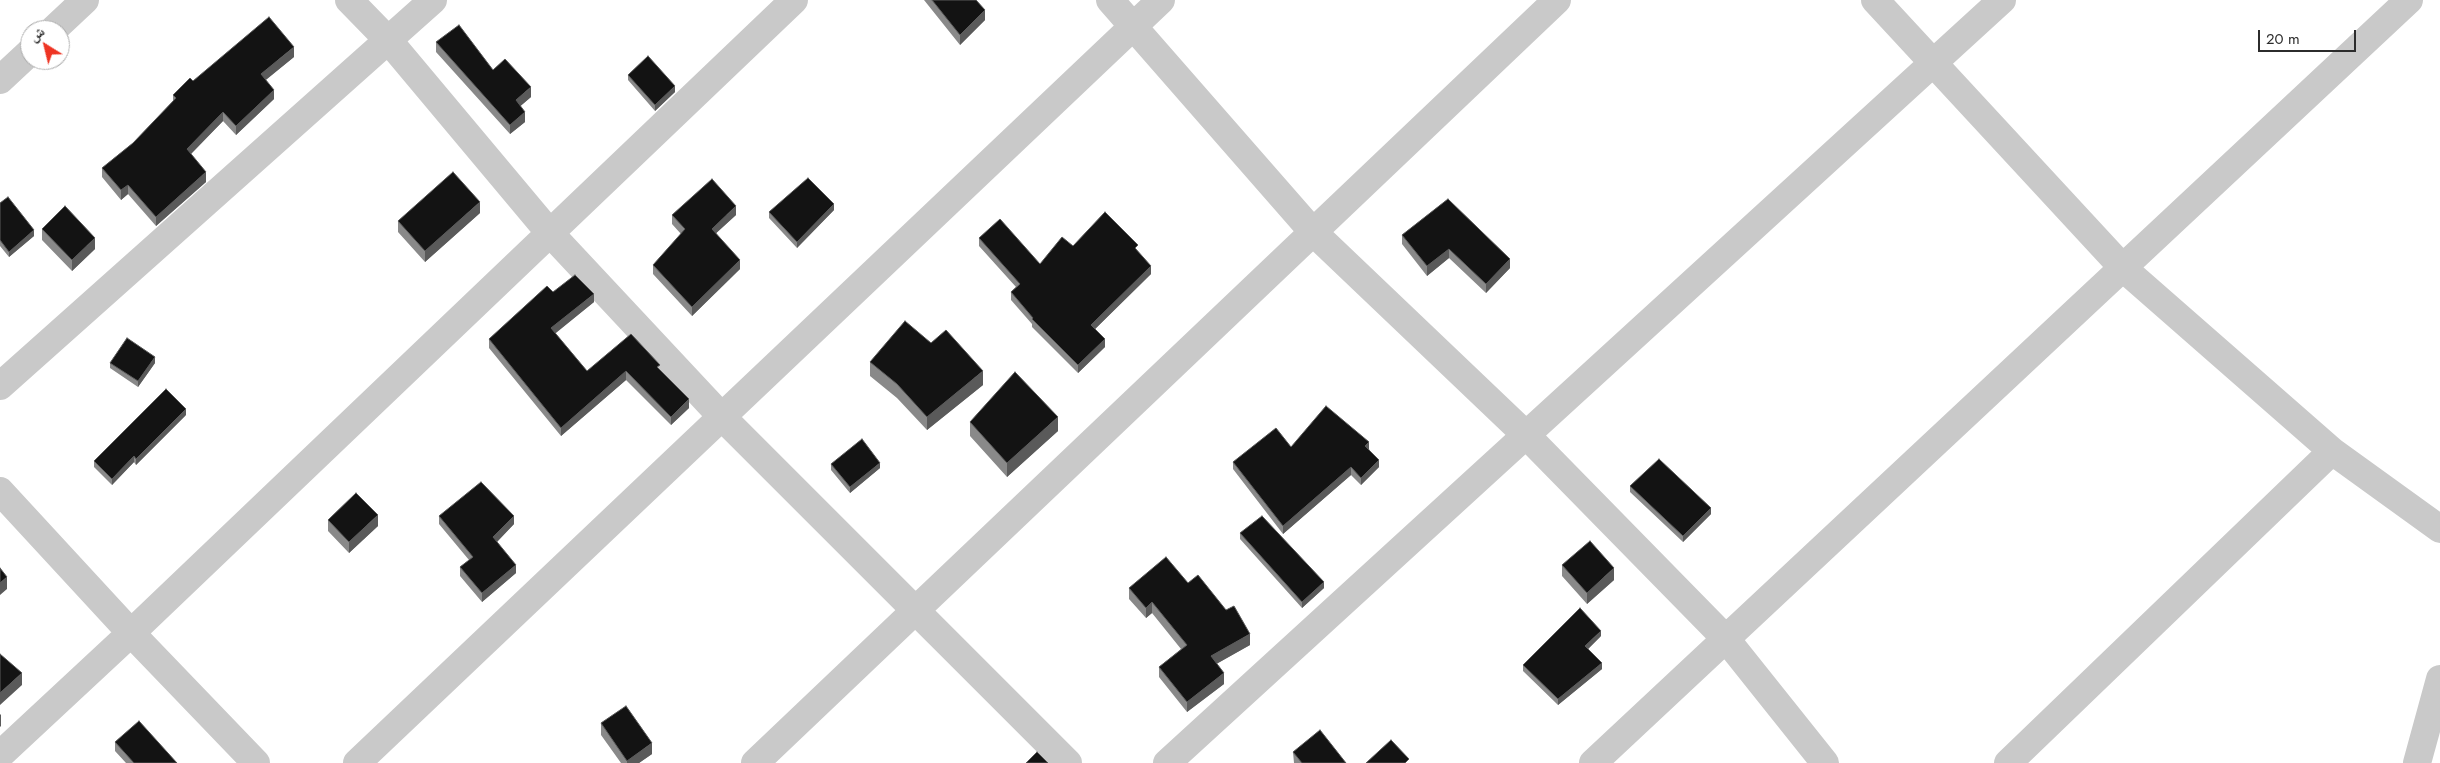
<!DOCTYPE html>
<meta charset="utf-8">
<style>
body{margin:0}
#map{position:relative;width:2440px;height:763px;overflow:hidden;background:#fff;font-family:Jost,"Noto Naskh Arabic",sans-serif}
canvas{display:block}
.north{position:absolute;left:20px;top:20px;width:50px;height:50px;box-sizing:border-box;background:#fff;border:1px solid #ababab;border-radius:50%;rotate:324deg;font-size:14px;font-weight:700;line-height:20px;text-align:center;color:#2c2c2c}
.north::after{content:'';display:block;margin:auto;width:18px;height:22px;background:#ee3423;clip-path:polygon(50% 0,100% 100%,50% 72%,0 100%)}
.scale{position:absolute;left:2258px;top:30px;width:98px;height:22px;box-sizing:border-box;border:2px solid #2c2c2c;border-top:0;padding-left:6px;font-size:15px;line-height:18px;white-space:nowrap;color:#2c2c2c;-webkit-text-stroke:4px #fff;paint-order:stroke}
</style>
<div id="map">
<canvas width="2440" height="763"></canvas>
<div class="north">ش</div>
<div class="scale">20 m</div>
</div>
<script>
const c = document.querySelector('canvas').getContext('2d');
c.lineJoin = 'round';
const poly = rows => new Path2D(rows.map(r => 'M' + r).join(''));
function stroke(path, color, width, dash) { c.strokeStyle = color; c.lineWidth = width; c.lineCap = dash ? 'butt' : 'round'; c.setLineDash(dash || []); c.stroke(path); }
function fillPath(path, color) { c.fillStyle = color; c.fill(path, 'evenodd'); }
stroke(poly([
 [349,0,389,41,549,232,722,417,1068,763],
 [1110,0,1313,232,1526,435,1726,639,1825,763],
 [1875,0,2123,268,2332,451,2440,529],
 [53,30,85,0],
 [0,80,30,52],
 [0,386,433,0],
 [0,491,131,633,256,763],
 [0,755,131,633,794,0],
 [357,763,1161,0],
 [755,763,1557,0],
 [1167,763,2002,0],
 [1593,763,2409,0],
 [2008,763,2332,451],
 [2417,763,2440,679]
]), '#c9c9c9', 28);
fillPath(poly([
 [924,0,976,0,985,20,960,45],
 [436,42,493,70,531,97,520,106,525,122,510,134,436,52],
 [294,57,265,80,274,99,236,135,223,121,191,154,206,182,156,226,128,194,121,200,102,177,102,168,133,143,173,102,173,95,193,81],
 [628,75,675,92,655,111,628,80],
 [1448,199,1510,268,1486,293,1449,258,1427,276,1402,244,1402,235],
 [0,203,34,236,9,257,0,246],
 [834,210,797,248,769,218,769,212],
 [480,213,425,262,398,232,398,221],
 [672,215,736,215,716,233,740,269,692,316,653,274,653,265,681,234,672,224],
 [42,229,95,249,72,271,42,240],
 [979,238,1040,264,1073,246,1138,252,1151,274,1095,329,1105,347,1078,373,1032,327,1032,324,1011,300,1011,292,1016,287,979,246],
 [553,292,594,302,555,333,587,371,660,370,689,408,671,425,626,380,561,436,489,348,489,339],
 [931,343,983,385,927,430,897,398,870,376,870,362],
 [110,363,155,363,138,387,110,368],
 [186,415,136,465,134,462,112,485,94,467,94,461],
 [970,422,1058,431,1007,477,970,436],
 [1291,447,1369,449,1379,467,1361,485,1351,475,1283,534,1233,469,1233,462],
 [831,464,880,468,850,493,831,470],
 [1630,486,1711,514,1683,542,1630,492],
 [439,516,514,524,497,542,516,573,482,602,460,576,460,567,469,560,439,524],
 [328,520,378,526,349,553,328,531],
 [1240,533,1324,588,1302,608,1240,539],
 [1562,565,1614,580,1587,604,1562,576],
 [1188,583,1250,645,1216,664,1224,684,1187,712,1159,677,1159,667,1181,649,1152,613,1146,618,1129,599,1129,588],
 [1601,636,1588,649,1602,669,1558,705,1523,671,1523,665],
 [601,723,652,754,639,763,621,763,601,735],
 [115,742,177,763,126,763,115,751],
 [1293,752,1346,763,1294,763]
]), '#898989');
fillPath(poly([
 [985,10,985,20,960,45,960,35],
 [294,47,294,57,261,84,261,74],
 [675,86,675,92,655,111,655,105],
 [531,87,531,97,516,110,516,100],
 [274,90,274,99,236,135,236,126],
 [223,112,223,121,187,158,187,149],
 [525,112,525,122,510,134,510,125],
 [206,172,206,182,156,226,156,217],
 [128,185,128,194,121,200,121,190],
 [480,202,480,213,425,262,425,251],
 [834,204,834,210,797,248,797,242],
 [736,206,736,215,712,237,712,229],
 [34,230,34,236,9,257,9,252],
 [95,238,95,249,72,271,72,260],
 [1449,249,1449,258,1427,276,1427,266],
 [1510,259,1510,268,1486,293,1486,284],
 [740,260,740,269,692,316,692,307],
 [1151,266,1151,274,1091,333,1091,325],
 [594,294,594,302,551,337,551,328],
 [1105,339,1105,347,1078,373,1078,365],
 [155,357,155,363,138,387,138,381],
 [626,371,626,380,561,436,561,428],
 [983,371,983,385,927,430,927,417],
 [689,399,689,408,671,425,671,417],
 [186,409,186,415,136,465,136,459],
 [1058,417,1058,431,1007,477,1007,463],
 [1369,442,1369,450,1365,446],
 [134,456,134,462,112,485,112,479],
 [1379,460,1379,467,1361,485,1361,478],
 [880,463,880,468,850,493,850,487],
 [1351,467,1351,475,1283,534,1283,526],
 [1711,508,1711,514,1683,542,1683,536],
 [378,515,378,526,349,553,349,542],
 [514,516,514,524,493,546,493,537],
 [516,565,516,573,482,602,482,593],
 [1614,568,1614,580,1587,604,1587,593],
 [7,577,7,589,0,595,0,583],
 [1324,582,1324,588,1302,608,1302,602],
 [1152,602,1152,613,1146,618,1146,608],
 [1601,631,1601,636,1585,652,1585,646],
 [1250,634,1250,645,1211,667,1211,656],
 [1602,663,1602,669,1558,705,1558,699],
 [22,673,22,685,0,705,0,693],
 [1224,673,1224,684,1187,712,1187,702],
 [1,714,1,726,0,727,0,715],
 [652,743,652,754,639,763,627,763,627,761]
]), '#5a5a5a');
const building = poly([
 [932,0,976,0,985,10,960,35,932,0],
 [269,17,294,47,261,74,274,90,236,126,223,112,187,149,206,172,156,217,128,185,121,190,102,168,133,143,176,98,173,95,190,78,193,81,269,17],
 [459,25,493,70,505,59,531,87,516,100,525,112,510,125,436,42,459,25],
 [648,56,675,86,655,105,628,75,648,56],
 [453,172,480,202,425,251,398,221,453,172],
 [808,178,834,204,797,242,769,212,808,178],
 [712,179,736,206,712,229,740,260,692,307,653,265,685,229,672,215,712,179],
 [8,197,34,230,9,252,0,240,0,203,8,197],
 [1448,199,1510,259,1486,284,1449,249,1427,266,1402,235,1448,199],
 [65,206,95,238,72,260,42,229,65,206],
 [1105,212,1138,245,1135,248,1151,266,1091,325,1105,339,1078,365,1032,319,1033,318,1011,292,1020,284,979,238,1000,219,1040,264,1062,237,1073,246,1105,212],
 [575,275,594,294,551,328,587,371,631,334,660,365,657,367,689,399,671,417,626,371,561,428,489,339,547,286,553,292,575,275],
 [905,321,931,343,946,330,983,371,927,417,897,384,870,362,905,321],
 [127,338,155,357,138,381,110,363,127,338],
 [1015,372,1058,417,1007,463,970,422,1015,372],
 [166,389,186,409,136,459,134,456,112,479,94,461,166,389],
 [1326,406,1369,442,1365,446,1379,460,1361,478,1351,467,1283,526,1233,462,1276,428,1291,447,1326,406],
 [862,439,880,463,850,487,831,464,862,439],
 [1659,459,1711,508,1683,536,1630,486,1659,459],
 [481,482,514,516,493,537,516,565,482,593,460,567,473,557,439,516,481,482],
 [356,493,378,515,349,542,328,520,356,493],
 [1262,516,1324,582,1302,602,1240,533,1262,516],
 [1590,541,1614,568,1587,593,1562,565,1590,541],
 [1166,557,1188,583,1198,575,1226,610,1234,606,1250,634,1211,656,1224,673,1187,702,1159,667,1187,645,1152,602,1146,608,1129,588,1166,557],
 [0,568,7,577,0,583,0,568],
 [1580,608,1601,631,1585,646,1602,663,1558,699,1523,665,1580,608],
 [0,654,22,673,0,693,0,654],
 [626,706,652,743,627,761,601,723,626,706],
 [139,721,177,763,134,763,115,742,139,721],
 [1320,730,1346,763,1302,763,1293,752,1320,730],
 [1391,740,1409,759,1405,763,1366,763,1391,740],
 [1037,752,1048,763,1026,763,1037,752]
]);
fillPath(building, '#131313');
stroke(building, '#5a5a5a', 1);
</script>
